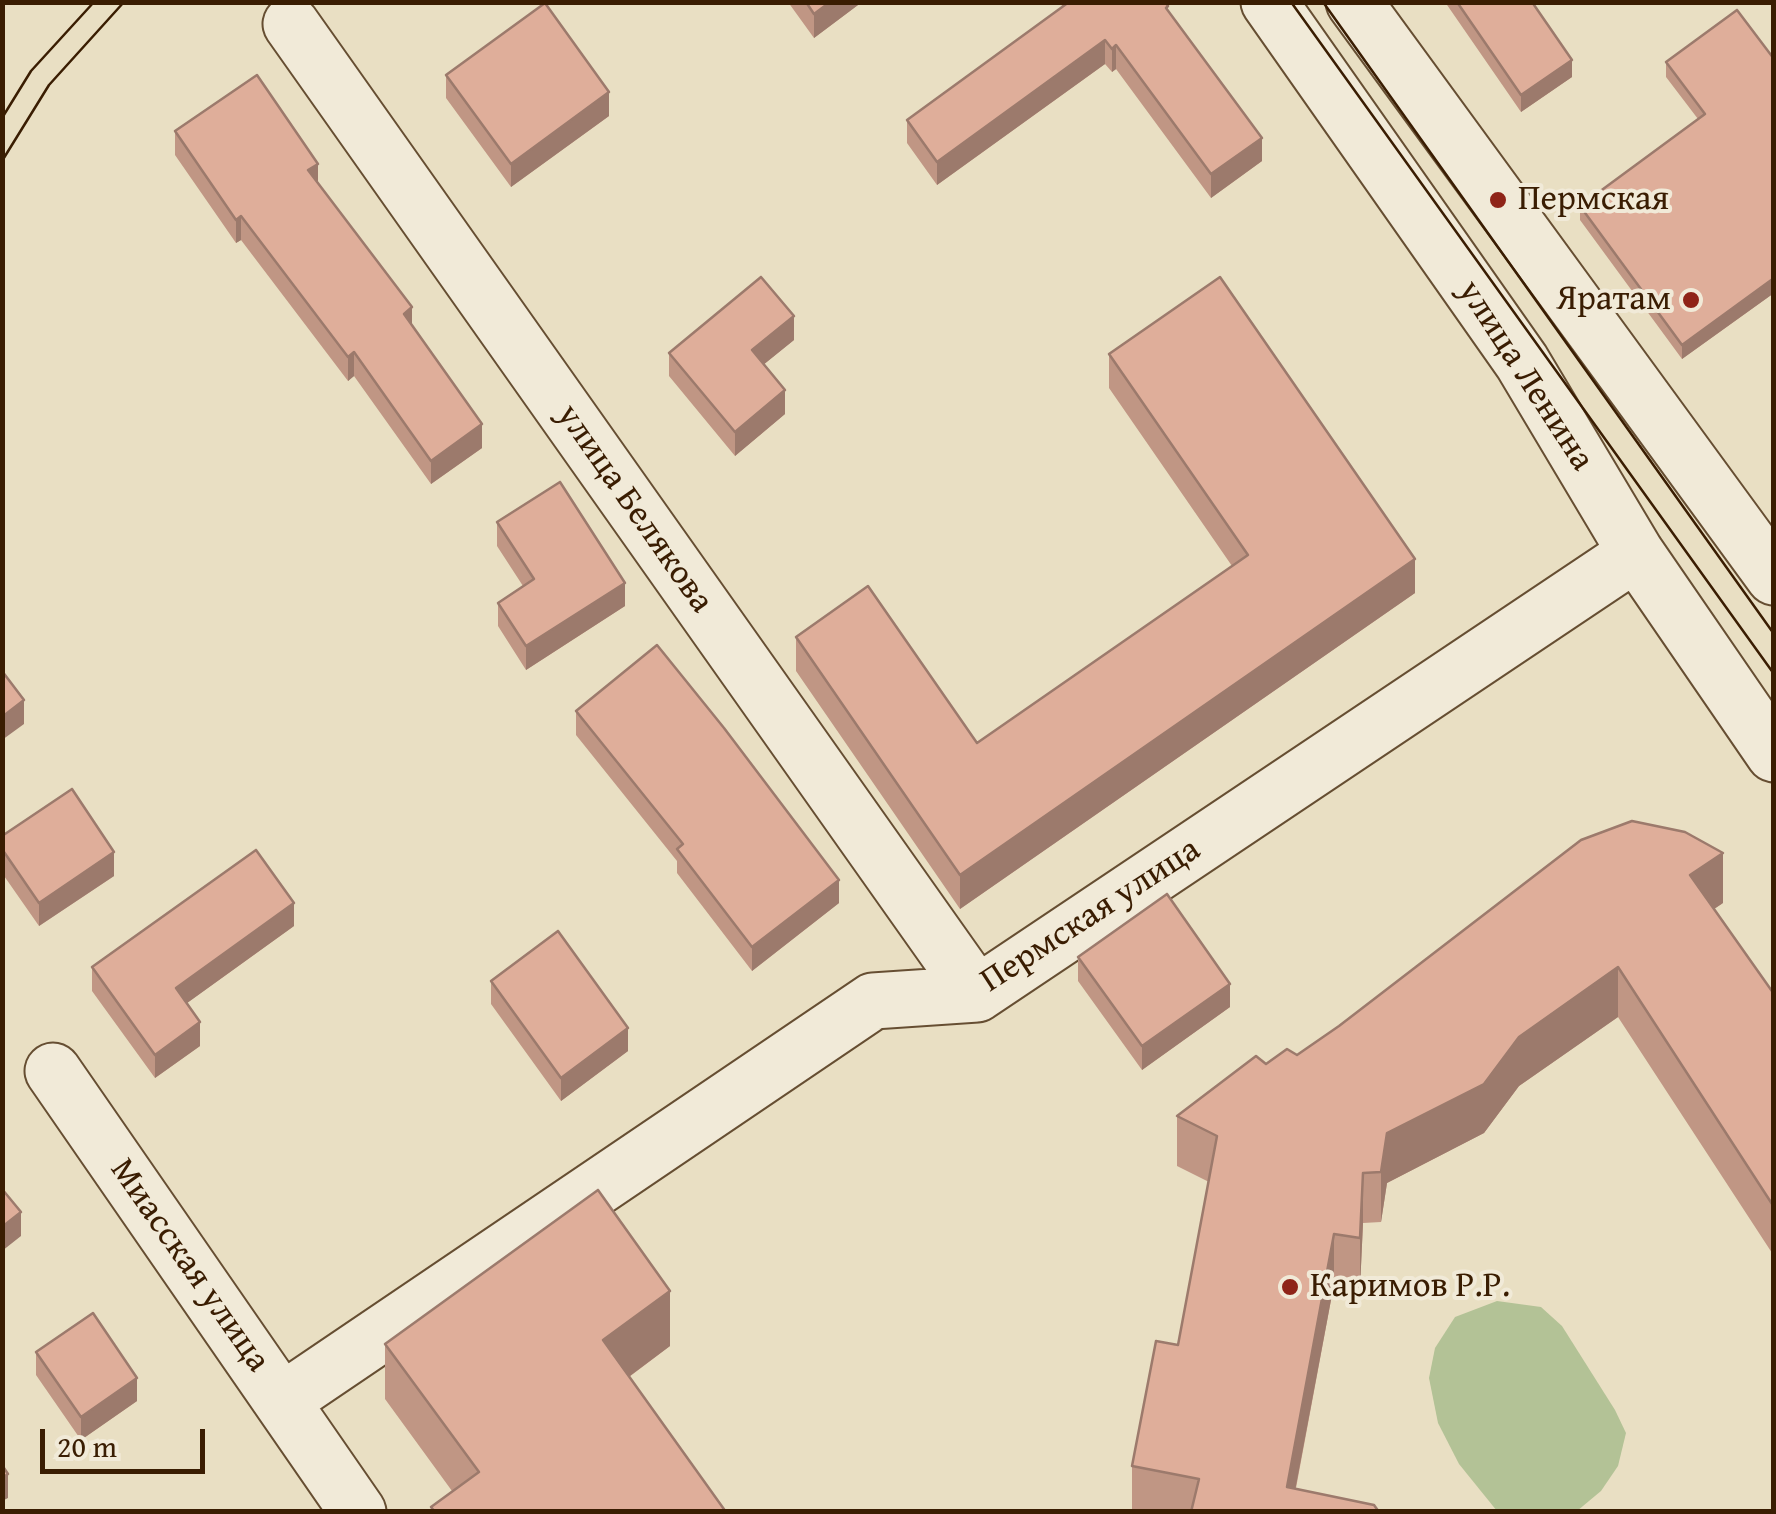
<!DOCTYPE html>
<meta charset="utf-8">
<style>
body{margin:0}
#map{position:relative;width:1776px;height:1514px;overflow:hidden;background:#e9dfc3;font-family:"Gentium Book Plus",serif}
canvas{display:block}
.frame{position:absolute;inset:0;border:5px solid #3a1d02;pointer-events:none}
.scale{position:absolute;left:40px;top:1429px;width:165px;height:45px;box-sizing:border-box;border:5px solid #3a1d02;border-top:0;padding-left:12px;font-size:30px;line-height:35px;white-space:nowrap;color:#3a1d02;-webkit-text-stroke:8px #f1ead8;paint-order:stroke}
</style>
<div id="map">
<canvas width="1776" height="1514"></canvas>
<div class="frame"></div>
<div class="scale">20 m</div>
</div>
<script>
const c = document.querySelector('canvas').getContext('2d');
c.lineJoin = 'round';
function fillPath(path, color) { c.fillStyle = color; c.fill(path, 'evenodd'); }
const poly = rows => new Path2D(rows.map(r => 'M' + r).join(''));
function stroke(path, color, width, dash) { c.strokeStyle = color; c.lineWidth = width; c.lineCap = dash ? 'butt' : 'round'; c.setLineDash(dash || []); c.stroke(path); }
function drawText(font, color, halo, rows, align = 'center') {
  c.font = font + ' "Gentium Book Plus",serif'; c.lineWidth = 8; c.setLineDash([]); c.textBaseline = 'middle'; c.strokeStyle = halo; c.fillStyle = color; for (const [text, x, y, turn = 0] of rows) {
    c.save(); c.translate(x, y); c.rotate((+turn || 0) * Math.PI / 180); c.textAlign = isNaN(turn) ? turn : align; if (halo) c.strokeText(text, 0, 0); c.fillText(text, 0, 0); c.restore();
  }
}
fillPath(poly([
 [1497,1301,1541,1307,1562,1326,1615,1410,1626,1433,1618,1466,1601,1491,1577,1511,1497,1511,1459,1464,1438,1423,1429,1378,1435,1348,1455,1317]
]), '#b3c296');
const minor = poly([
 [1269,2,1522,362,1636,553,1774,754],
 [1354,2,1774,577],
 [291,24,977,994],
 [53,1071,358,1512],
 [282,1401,873,1001,977,994,1636,553]
]);
stroke(minor, '#664e32', 59);
stroke(minor, '#f1ead8', 55);
stroke(poly([
 [1291,2,1774,674],
 [1323,2,1774,634],
 [2,118,31,71,94,2],
 [2,161,49,85,124,2]
]), '#3a1d02', 2.5);
fillPath(poly([
 [788,2,862,2,814,38],
 [1059,2,1165,2,1168,10,1262,161,1211,198,1116,69,1112,72,1105,64,937,185,907,143,907,120,1063,7],
 [1445,2,1532,2,1572,77,1521,112],
 [1774,59,1774,293,1682,359,1580,220,1580,206,1698,119,1666,77,1666,62],
 [446,75,609,116,511,187,446,98],
 [175,131,318,183,412,326,482,448,431,484,354,376,348,381,241,240,236,243,175,155],
 [794,340,764,364,785,414,735,456,669,376,669,353],
 [1109,354,1415,593,960,909,796,671,796,637,977,743,1232,566,1109,388],
 [497,522,625,606,526,670,498,626,498,603,523,586,497,546],
 [576,711,839,903,752,971,677,873,677,861,576,735],
 [2,836,114,876,39,926,2,873],
 [1723,903,1714,909,1774,994,1774,1256,1618,1017,1519,1086,1484,1133,1387,1183,1381,1222,1363,1223,1360,1288,1334,1284,1296,1488,1379,1512,1132,1512,1132,1466,1178,1345,1209,1182,1177,1166,1177,1116,1266,1064,1297,1055],
 [294,926,187,1003,200,1046,155,1078,92,991,92,967],
 [1078,957,1230,1007,1142,1070,1078,981],
 [491,981,628,1051,561,1101,491,1004],
 [385,1344,670,1346,629,1377,726,1512,431,1512,431,1507,452,1491,385,1399],
 [36,1352,137,1401,81,1440,36,1375]
]), '#c09684');
fillPath(poly([
 [830,2,862,2,814,38,814,14],
 [1105,40,1105,64,937,185,937,162],
 [1116,45,1116,69,1112,72,1112,49],
 [1572,60,1572,77,1521,112,1521,95],
 [609,92,609,116,511,187,511,164],
 [1262,138,1262,161,1211,198,1211,174],
 [318,164,318,187,308,170],
 [241,216,241,240,236,243,236,220],
 [1774,278,1774,293,1682,359,1682,345],
 [412,307,412,331,404,314],
 [794,316,794,340,752,374,752,350],
 [354,352,354,376,348,381,348,357],
 [785,390,785,414,735,456,735,432],
 [482,424,482,448,431,484,431,461],
 [1415,559,1415,593,960,909,960,875],
 [625,583,625,606,526,670,526,646],
 [24,700,24,724,2,740,2,717],
 [114,852,114,876,39,926,39,903],
 [1723,853,1723,903,1690,925,1690,875],
 [839,880,839,903,752,971,752,947],
 [294,903,294,926,176,1011,176,988],
 [1618,967,1618,1017,1519,1086,1484,1133,1387,1183,1381,1222,1381,1172,1387,1133,1519,1037],
 [1230,984,1230,1007,1142,1070,1142,1046],
 [200,1022,200,1046,155,1078,155,1055],
 [628,1028,628,1051,561,1101,561,1078],
 [1363,1173,1363,1223,1360,1288,1360,1238],
 [21,1212,21,1236,2,1251,2,1227],
 [1334,1234,1334,1284,1291,1512,1287,1487],
 [670,1291,670,1346,603,1396,603,1340],
 [137,1378,137,1401,81,1440,81,1417],
 [8,1474,8,1498,2,1501,2,1478]
]), '#9c7a6c');
const building = poly([
 [806,2,830,2,814,14,806,2],
 [1069,2,1165,2,1168,6,1166,8,1262,138,1211,174,1116,45,1112,49,1105,40,937,162,907,120,1069,2],
 [1457,2,1532,2,1572,60,1521,95,1457,2],
 [545,3,609,92,511,164,446,75,545,3],
 [1737,10,1774,59,1774,278,1682,345,1580,206,1705,114,1666,62,1737,10],
 [257,75,318,164,308,170,412,307,404,314,482,424,431,461,354,352,348,357,241,216,236,220,175,131,257,75],
 [761,277,794,316,752,350,785,390,735,432,669,353,761,277],
 [1220,277,1415,559,960,875,796,637,868,586,977,743,1248,555,1109,354,1220,277],
 [560,482,625,583,526,646,498,603,534,579,497,522,560,482],
 [657,645,724,728,839,880,752,947,677,849,683,844,576,711,657,645],
 [2,671,24,700,2,717,2,671],
 [72,789,114,852,39,903,2,849,2,836,72,789],
 [1632,821,1685,832,1723,853,1690,875,1774,994,1774,1207,1618,967,1519,1037,1484,1084,1387,1133,1381,1172,1363,1173,1360,1238,1334,1234,1287,1487,1374,1505,1379,1512,1191,1512,1199,1479,1132,1466,1156,1341,1178,1345,1217,1136,1177,1116,1256,1056,1266,1064,1287,1049,1297,1055,1339,1026,1581,840,1632,821],
 [256,850,294,903,176,988,200,1022,155,1055,92,967,256,850],
 [1167,894,1230,984,1142,1046,1078,957,1167,894],
 [558,931,628,1028,561,1078,491,981,558,931],
 [2,1189,21,1212,2,1227,2,1189],
 [598,1190,670,1291,603,1340,726,1512,435,1512,431,1507,479,1472,385,1344,598,1190],
 [93,1313,137,1378,81,1417,36,1352,93,1313],
 [2,1465,8,1474,2,1478,2,1465]
]);
fillPath(building, '#dfae9a');
stroke(building, '#9c7a6c', 2.5);
for (const [x, y, r, color] of [
 [1498,200,10,"#8f2418"],
 [1691,300,10,"#8f2418"],
 [1290,1287,10,"#8f2418"]
]) { const dot = new Path2D(); dot.arc(x, y, r, 0, 2 * Math.PI); c.fillStyle = color; c.fill(dot); stroke(dot, '#f1ead8', 4); }
drawText('35px', '#3a1d02', '#f1ead8', [
 ["Пермская",1518,200],
 ["Яратам",1671,300,"right"],
 ["Каримов Р.Р.",1310,1287]
], 'left');
drawText('35px', '#3a1d02', '#f1ead8', [
 ["улица Ленина",1525,376,57],
 ["улица Белякова",634,509,55],
 ["Пермская улица",1091,916,-33],
 ["Миасская улица",189,1266,55]
]);
</script>
